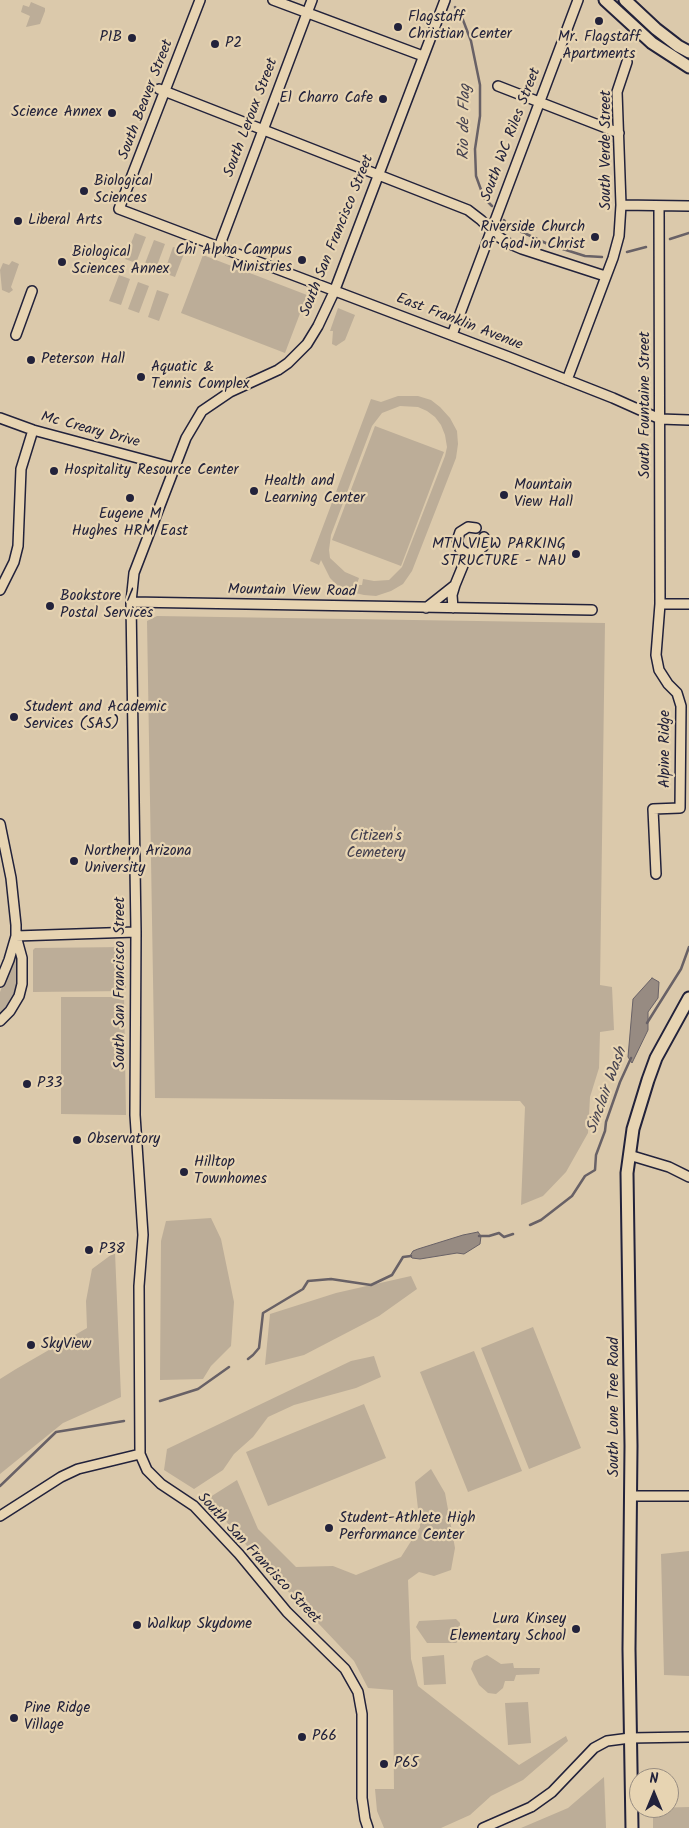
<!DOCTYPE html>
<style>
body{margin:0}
#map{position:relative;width:689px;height:1828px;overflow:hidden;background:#dbc9ab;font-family:Kalam,sans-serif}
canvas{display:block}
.north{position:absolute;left:629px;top:1768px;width:50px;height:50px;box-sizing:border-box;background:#e7d4b2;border:1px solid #988d82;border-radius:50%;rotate:0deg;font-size:14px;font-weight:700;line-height:20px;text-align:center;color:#22223b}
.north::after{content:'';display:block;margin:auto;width:18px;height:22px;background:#22223b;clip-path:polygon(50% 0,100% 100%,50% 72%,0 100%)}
</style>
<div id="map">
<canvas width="689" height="1828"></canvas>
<div class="north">N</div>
</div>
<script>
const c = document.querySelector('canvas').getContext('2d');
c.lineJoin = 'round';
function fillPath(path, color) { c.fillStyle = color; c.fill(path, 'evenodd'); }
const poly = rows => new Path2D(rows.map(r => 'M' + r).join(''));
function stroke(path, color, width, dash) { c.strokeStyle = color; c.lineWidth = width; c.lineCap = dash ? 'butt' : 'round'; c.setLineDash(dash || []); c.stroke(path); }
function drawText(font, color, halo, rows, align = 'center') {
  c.font = font + ' Kalam,sans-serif'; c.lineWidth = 4.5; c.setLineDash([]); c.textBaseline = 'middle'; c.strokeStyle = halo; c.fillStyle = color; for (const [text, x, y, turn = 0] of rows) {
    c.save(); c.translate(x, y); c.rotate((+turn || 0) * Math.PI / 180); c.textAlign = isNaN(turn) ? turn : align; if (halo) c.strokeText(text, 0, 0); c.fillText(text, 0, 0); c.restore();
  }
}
fillPath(poly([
 [31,2,45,8,45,11,40,24,26,27,30,16,21,12,23,5,29,7],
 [135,233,146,237,136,263,125,259],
 [154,240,165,244,155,271,144,266],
 [173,247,185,251,175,277,164,273],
 [203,255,307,295,285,353,181,313],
 [12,261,19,264,11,287,13,290,9,293,2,290,0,270,3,263,9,265],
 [119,275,130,279,121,305,109,301],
 [138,282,149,286,139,313,128,309],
 [157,290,169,294,159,321,148,317],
 [338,308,355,315,345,340,336,346,332,344,333,331,330,331],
 [398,396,418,396,431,400,440,407,450,418,457,431,458,444,456,458,412,571,403,584,391,591,376,596,364,595,351,592,337,585,330,578,321,560,319,565,310,561,371,399,381,402],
 [400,406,418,407,427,411,435,417,441,425,445,435,447,447,445,456,402,567,389,580,374,581,363,579,362,585,359,585,357,584,359,578,345,572,330,558,329,550,331,535,372,426,382,413],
 [375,426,444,452,401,566,332,540],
 [157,616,605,623,600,985,612,987,614,1030,600,1032,599,1068,590,1097,588,1133,566,1172,543,1196,521,1205,525,1107,520,1101,155,1098,147,621],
 [124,947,126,991,33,992,33,950,35,948],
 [13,959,17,960,18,983,14,996,7,1008,0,1014,0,992],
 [61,997,124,997,126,1115,61,1114],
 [211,1218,221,1239,234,1302,231,1346,211,1366,203,1379,160,1380,161,1241,166,1221],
 [115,1252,121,1397,63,1423,0,1474,0,1379,16,1369,87,1328,86,1301,92,1269],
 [411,1276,417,1289,379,1316,304,1355,265,1365,270,1314,336,1293],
 [533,1327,581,1448,529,1469,481,1348],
 [474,1351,522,1471,468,1492,420,1372],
 [374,1356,381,1377,356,1388,294,1405,268,1417,253,1437,234,1454,223,1470,194,1489,164,1470,167,1449,351,1361],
 [364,1404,386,1458,268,1506,246,1452],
 [431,1469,445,1493,455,1548,451,1570,434,1576,419,1572,408,1580,411,1659,418,1686,519,1765,566,1736,568,1741,523,1780,491,1796,470,1815,441,1828,384,1828,377,1811,375,1789,394,1789,393,1690,368,1688,354,1661,265,1567,207,1499,237,1480,258,1529,296,1567,333,1566,356,1575,401,1557,420,1527,415,1482],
 [689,1551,689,1676,664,1675,661,1554],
 [456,1619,460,1623,459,1640,456,1643,427,1643,416,1627,419,1621],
 [444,1655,446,1684,424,1685,422,1657],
 [487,1655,501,1664,513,1663,514,1668,540,1668,539,1674,516,1675,514,1681,505,1681,503,1688,496,1694,488,1693,479,1685,471,1669,474,1661],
 [528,1702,531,1743,508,1745,505,1703],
 [604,1777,606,1828,521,1828,568,1808],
 [689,1807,689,1828,653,1828,653,1808]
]), '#bcad98');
const water = poly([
 [652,978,659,982,658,998,648,1012,648,1030,632,1063,628,1057,633,999,652,978],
 [478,1232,481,1236,480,1244,464,1254,457,1253,420,1259,412,1258,410,1256,413,1251,418,1249,463,1235,478,1232]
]);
fillPath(water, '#978b82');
stroke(water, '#686166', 1);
stroke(poly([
 [455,7,463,20,471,41,480,85,480,116,475,149,476,176,484,198,492,206],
 [504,220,509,226,550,245,585,256,602,257],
 [670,239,689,233],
 [627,252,646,247],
 [647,1023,681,969,689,947],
 [530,1225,541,1220,572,1196,585,1176,595,1170,596,1155,605,1131,606,1122,620,1082,631,1058],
 [479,1236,489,1236,499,1233,504,1237,513,1234],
 [248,1359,253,1355,259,1348,263,1313,303,1289,308,1281,331,1279,371,1285,392,1275,403,1257,411,1256],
 [160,1401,198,1389,229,1367],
 [0,1486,56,1432,124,1421]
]), '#686166', 2.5);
const minor = poly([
 [200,0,119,209,509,357,613,398,660,419,689,420],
 [273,0,423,56],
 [498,86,619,133],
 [159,89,468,210,481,220,496,235,508,243,522,249,605,276],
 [621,205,689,206],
 [219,247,312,0],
 [16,335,32,291],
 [452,335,578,0],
 [567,380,613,258,619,236,621,205,617,92,627,62],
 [0,418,33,430,175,468],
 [476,528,468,527,460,532,457,541,460,549,466,553,475,553,483,547,484,537],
 [0,590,14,562,18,546,21,469,33,430],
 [131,602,592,610],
 [660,604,689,604],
 [426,608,455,585],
 [453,608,452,595,455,585,464,563,475,553],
 [0,824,11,878,16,925,16,936,9,960,0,982],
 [656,874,653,809,680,808,681,706,677,693,668,684,659,670,656,655,660,604,659,206],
 [16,936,136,932],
 [0,1021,10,1011,19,996,22,984,22,958,16,936],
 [629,1155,669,1167,689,1177],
 [630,1496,689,1496],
 [0,1516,61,1477,78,1469,140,1454],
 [368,1828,365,1819,362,1798,362,1714,358,1692,345,1669,287,1612,239,1554,194,1506,161,1484,147,1470,140,1454,139,1286,143,1235,135,1115,136,932,131,602,134,573,186,438,202,411,230,392,278,370,288,363,307,344,318,326,334,292,445,0],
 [483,1828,531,1807,552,1792,594,1748,607,1741,630,1738,689,1737]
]);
const major = poly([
 [605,0,652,43,689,67],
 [625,0,656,29,678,46,689,52],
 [632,1828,629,1649,631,1446,627,1173,633,1129,648,1080,656,1058,689,998]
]);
stroke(minor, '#22223b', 12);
stroke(major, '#22223b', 15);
stroke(minor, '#e7d4b2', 9);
stroke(major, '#e7d4b2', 11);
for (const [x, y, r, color] of [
 [599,21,5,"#22223b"],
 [398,27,5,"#22223b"],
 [132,38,5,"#22223b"],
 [215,44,5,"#22223b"],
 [383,99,5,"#22223b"],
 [112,113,5,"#22223b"],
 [84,191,5,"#22223b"],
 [18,221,5,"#22223b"],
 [595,237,5,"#22223b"],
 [302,260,5,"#22223b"],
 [62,262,5,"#22223b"],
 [31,360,5,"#22223b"],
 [141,377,5,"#22223b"],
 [54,471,5,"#22223b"],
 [254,491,5,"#22223b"],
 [504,495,5,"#22223b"],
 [130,498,5,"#22223b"],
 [576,554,5,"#22223b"],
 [50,606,5,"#22223b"],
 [14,717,5,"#22223b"],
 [74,861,5,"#22223b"],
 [27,1084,5,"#22223b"],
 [77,1140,5,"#22223b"],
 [184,1172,5,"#22223b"],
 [89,1250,5,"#22223b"],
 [31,1345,5,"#22223b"],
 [329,1528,5,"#22223b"],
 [137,1625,5,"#22223b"],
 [576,1629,5,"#22223b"],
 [14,1718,5,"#22223b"],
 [302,1737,5,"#22223b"],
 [384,1764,5,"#22223b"]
]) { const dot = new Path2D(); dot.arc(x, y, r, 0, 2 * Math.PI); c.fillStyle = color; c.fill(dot); stroke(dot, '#e7d4b2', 2); }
drawText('15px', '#22223b', '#e7d4b2', [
 ["Flagstaff",408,18],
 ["Christian Center",408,35],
 ["P1B",122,38,"right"],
 ["Mr. Flagstaff",599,38,"center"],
 ["Apartments",599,55,"center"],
 ["P2",225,44],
 ["El Charro Cafe",373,99,"right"],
 ["Science Annex",102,113,"right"],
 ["Biological",94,182],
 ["Sciences",94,199],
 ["Liberal Arts",28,221],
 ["Riverside Church",585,228,"right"],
 ["of God in Christ",585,245,"right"],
 ["Chi Alpha Campus",292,251,"right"],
 ["Ministries",292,268,"right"],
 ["Biological",72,253],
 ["Sciences Annex",72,270],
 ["Peterson Hall",41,360],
 ["Aquatic &",151,368],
 ["Tennis Complex",151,385],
 ["Hospitality Resource Center",64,471],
 ["Health and",264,482],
 ["Learning Center",264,499],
 ["Mountain",514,486],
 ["View Hall",514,503],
 ["Eugene M",130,515,"center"],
 ["Hughes HRM East",130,532,"center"],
 ["MTN VIEW PARKING",566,545,"right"],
 ["STRUCTURE - NAU",566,562,"right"],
 ["Bookstore /",60,597],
 ["Postal Services",60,614],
 ["Student and Academic",24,708],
 ["Services (SAS)",24,725],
 ["Northern Arizona",84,852],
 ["University",84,869],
 ["P33",37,1084],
 ["Observatory",87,1140],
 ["Hilltop",194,1163],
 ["Townhomes",194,1180],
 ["P38",99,1250],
 ["SkyView",41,1345],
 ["Student-Athlete High",339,1519],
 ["Performance Center",339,1536],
 ["Lura Kinsey",566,1620,"right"],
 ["Elementary School",566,1637,"right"],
 ["Walkup Skydome",147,1625],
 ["Pine Ridge",24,1709],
 ["Village",24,1726],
 ["P66",312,1737],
 ["P65",394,1764]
], 'left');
drawText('15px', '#22223b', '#e7d4b2', [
 ["South Beaver Street",147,100,-69],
 ["South Leroux Street",252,118,-69],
 ["South WC Riles Street",512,135,-69],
 ["South Verde Street",607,150,-90],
 ["South San Francisco Street",338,236,-68],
 ["East Franklin Avenue",459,323,21],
 ["South Fountaine Street",646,405,-90],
 ["Mc Creary Drive",90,431,15],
 ["Mountain View Road",292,592,1],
 ["Alpine Ridge",666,749,-90],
 ["South San Francisco Street",121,983,-90],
 ["South Lone Tree Road",615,1407,-90],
 ["South San Francisco Street",258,1559,47]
]);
drawText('15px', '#413e4e', '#e7d4b2', [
 ["Citizen's",376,837],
 ["Cemetery",376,854]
]);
drawText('italic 16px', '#454250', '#e7d4b2', [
 ["Rio de Flag",466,122,-89],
 ["Sinclair Wash",608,1091,-70]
]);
</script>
